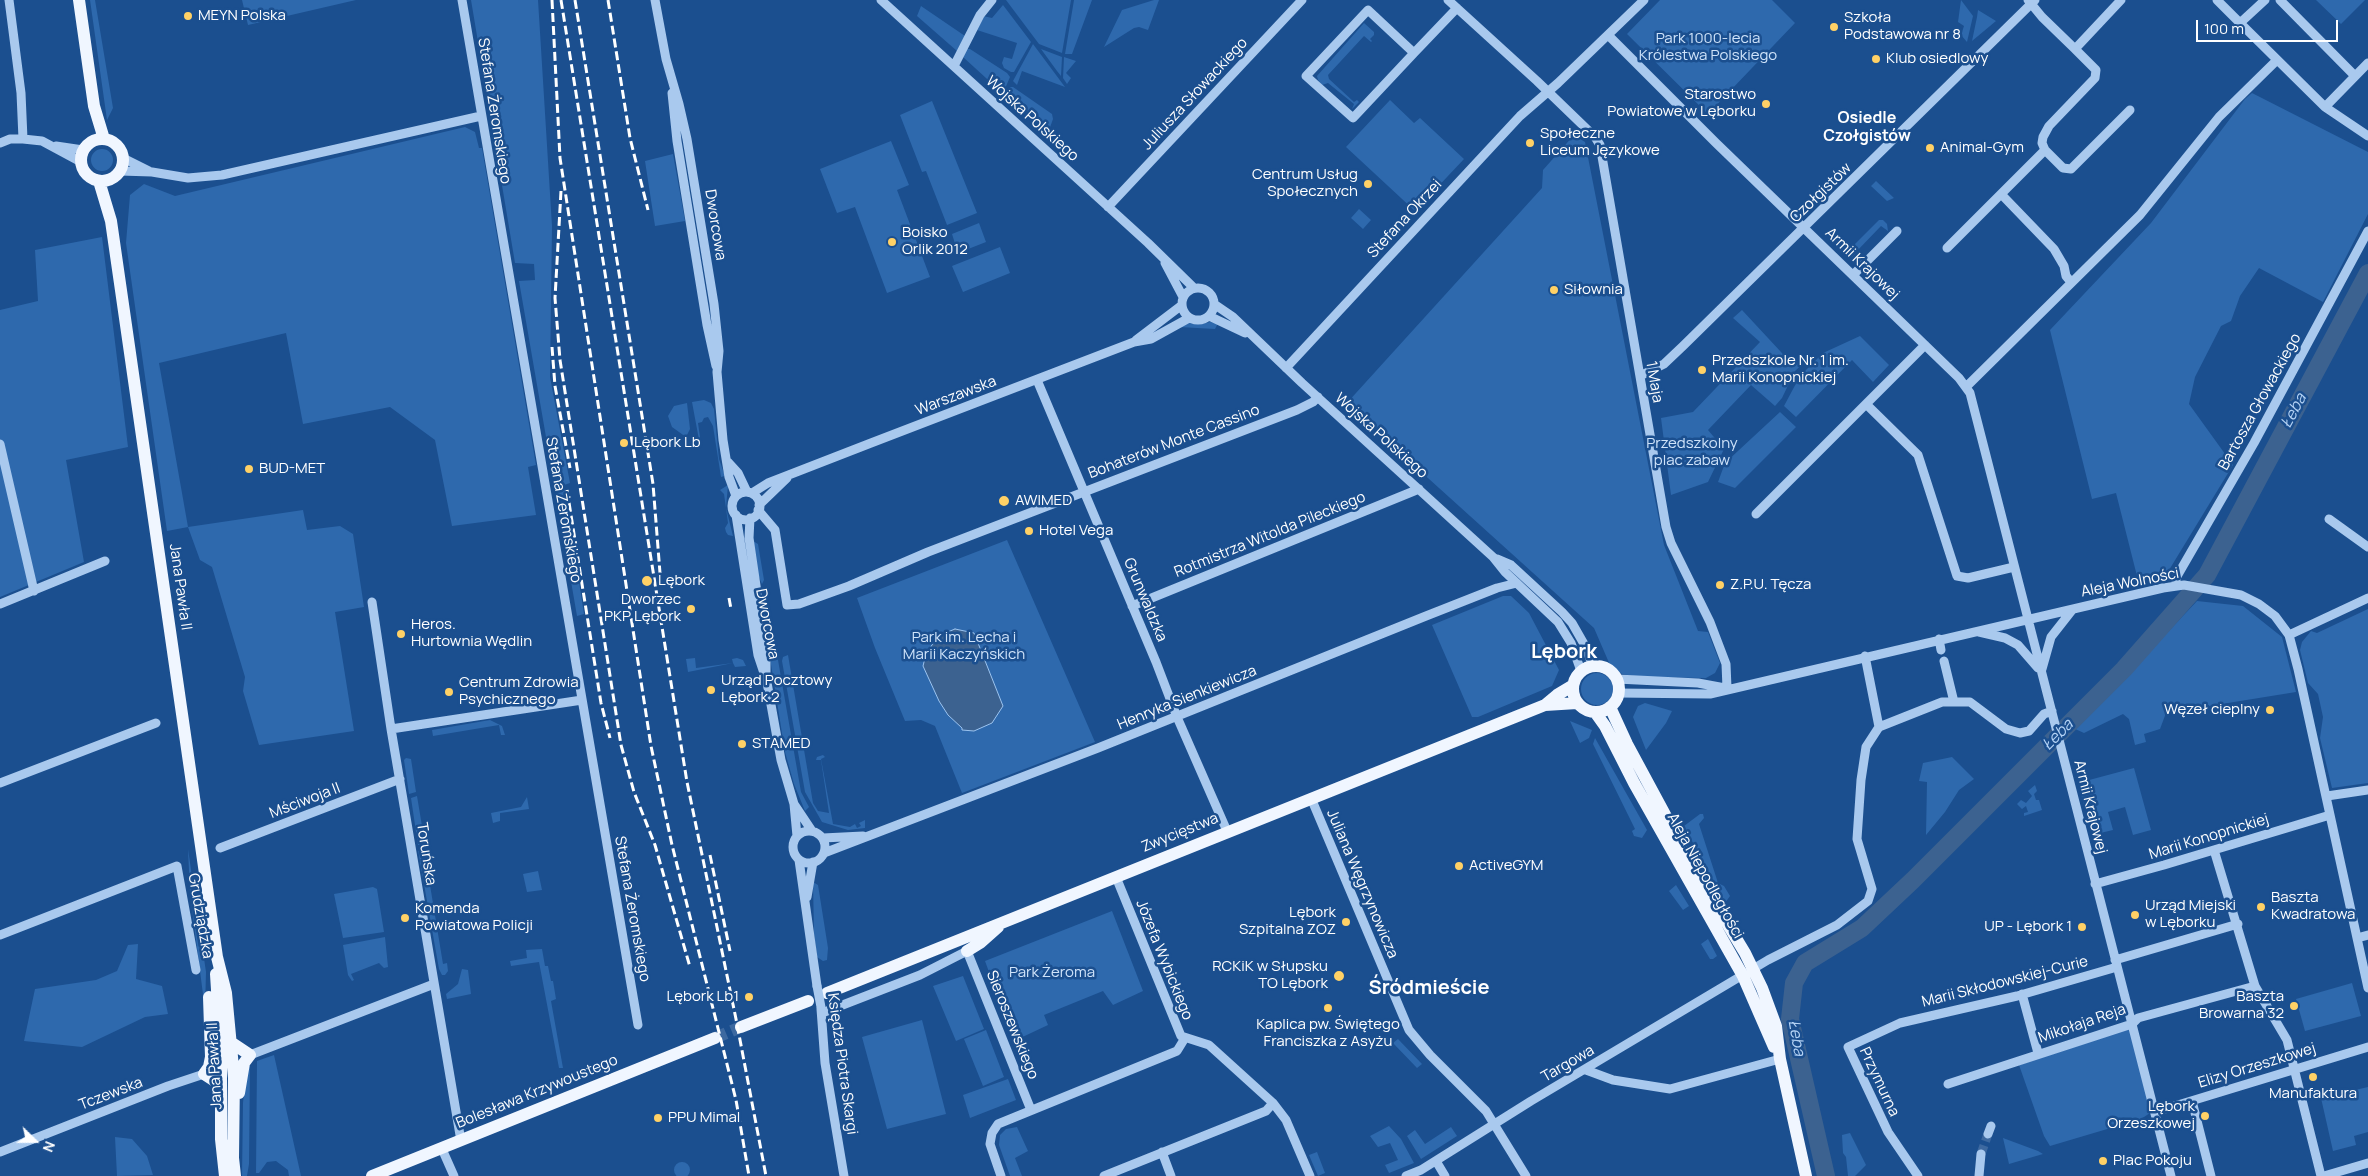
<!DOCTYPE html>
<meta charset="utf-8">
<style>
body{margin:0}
#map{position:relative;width:2368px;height:1176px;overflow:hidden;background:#1b4f8f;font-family:Manrope,sans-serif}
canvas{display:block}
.north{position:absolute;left:10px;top:1116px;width:50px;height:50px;-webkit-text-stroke:4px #1b4f8f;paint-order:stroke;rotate:112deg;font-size:14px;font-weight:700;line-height:20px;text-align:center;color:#fff}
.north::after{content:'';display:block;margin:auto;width:18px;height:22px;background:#fff;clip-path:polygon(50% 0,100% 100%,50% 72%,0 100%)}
.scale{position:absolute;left:2196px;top:20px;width:142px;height:22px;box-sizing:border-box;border:2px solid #fff;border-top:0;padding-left:6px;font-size:15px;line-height:18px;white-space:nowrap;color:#fff;-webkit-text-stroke:4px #1b4f8f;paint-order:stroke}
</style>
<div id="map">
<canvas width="2368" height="1176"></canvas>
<div class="north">N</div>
<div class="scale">100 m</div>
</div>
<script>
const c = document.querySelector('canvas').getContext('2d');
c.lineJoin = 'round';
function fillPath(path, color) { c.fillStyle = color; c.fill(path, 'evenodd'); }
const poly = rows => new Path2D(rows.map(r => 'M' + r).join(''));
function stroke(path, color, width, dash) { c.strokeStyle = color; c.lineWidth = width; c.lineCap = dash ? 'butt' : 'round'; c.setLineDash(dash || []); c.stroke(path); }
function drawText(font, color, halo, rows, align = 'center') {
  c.font = font + ' Manrope,sans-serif'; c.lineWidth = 5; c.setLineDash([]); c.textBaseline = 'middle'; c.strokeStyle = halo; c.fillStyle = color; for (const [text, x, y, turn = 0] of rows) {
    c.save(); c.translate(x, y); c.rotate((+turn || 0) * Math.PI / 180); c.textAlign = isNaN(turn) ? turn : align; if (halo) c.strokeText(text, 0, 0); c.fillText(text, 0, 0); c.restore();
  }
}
fillPath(poly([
 [90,0,95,0,113,108,107,120],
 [242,0,356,0,248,25],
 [471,0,538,0,552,226,550,377,570,483,564,485,584,614,577,616,519,281,535,280,534,264,515,263],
 [1006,0,1071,0,1062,53,1039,44],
 [1074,0,1092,0,1072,54,1065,54],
 [1154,0,1159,0,1148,30,1139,27,1134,28,1104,47,1122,10],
 [1660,0,1772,0,1795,23,1708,114,1627,34],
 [1961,0,1973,16,1967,42,1961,35,1964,26,1958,22],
 [2316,0,2365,0,2341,24],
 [1003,5,1031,42,1014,72,1011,72,1004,68,1002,63,1004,57,1012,59,1017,43,977,30,983,16,992,18],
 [921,6,965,36,957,51,917,16],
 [1978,10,1996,21,1972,41,1977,17],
 [1364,23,1374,32,1374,35,1370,39,1372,41,1371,42,1364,36,1328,75,1329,79,1354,102,1357,100,1359,102,1352,109,1354,104,1328,83,1322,85,1318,80,1317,76],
 [1033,44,1062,83,1065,87,1022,71,1017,85,1013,81],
 [967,49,970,49,1007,73,1010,77,1004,91,998,89,963,57],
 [1041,49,1062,57,1061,76,1057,71],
 [1064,57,1076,61,1066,73,1071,78,1067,84,1063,78],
 [1010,87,1013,87,1052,114,1053,119,1048,133,1007,97],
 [2252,93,2368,152,2368,214,2323,302,2259,268,2240,296,2231,321,2221,326,2195,377,2189,404,2233,465,2166,575,2138,580,2116,493,2092,499,2050,330,2151,223,2245,99],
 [1390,100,1414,123,1420,118,1464,159,1415,211,1346,147],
 [932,101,977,213,947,225,926,171,922,172,900,115],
 [465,127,475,132,479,148,482,148,536,465,528,467,536,515,452,526,435,440,390,407,303,424,286,333,159,363,188,527,303,510,307,530,340,526,353,534,364,607,335,612,354,731,259,745,243,691,245,677,212,567,200,560,188,527,167,531,126,243,130,195,144,184,175,196],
 [1574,135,1585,142,1664,545,1698,631,1708,632,1720,663,1715,673,1706,678,1639,677,1622,674,1610,665,1594,628,1346,404,1542,188,1543,170],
 [891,141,909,185,897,190,930,277,887,293,855,207,837,213,820,169],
 '91 160a11 11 0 1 1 22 0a11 11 0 1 1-22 0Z',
 [673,154,685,221,655,226,645,161],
 [1876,181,1894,198,1887,201,1871,186],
 [1359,209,1371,220,1363,229,1351,218],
 [1879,220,1883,220,1887,224,1888,231,1881,226,1855,253,1862,261,1858,264,1848,254,1852,247],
 [979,223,986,242,958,253,952,234],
 [102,237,128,447,66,460,84,562,0,597,0,310,38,301,35,250],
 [1000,247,1010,273,963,292,952,266],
 [1742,310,1794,366,1806,355,1807,360,1795,371,1782,398,1775,406,1751,385,1708,430,1724,449,1708,482,1671,495,1661,418,1693,412,1760,342,1733,318],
 [1210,322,1218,323,1215,329,1179,327,1189,323,1201,324],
 [1860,336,1889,365,1873,382,1852,360,1796,417,1784,406,1800,376,1823,353],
 [704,400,711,403,714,409,719,459,725,476,721,477,713,426,708,417,704,418,702,422,698,423,701,444,699,440,692,402],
 [687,403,690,429,686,437,672,427,668,416,674,406],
 [1780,412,1796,427,1735,488,1718,482,1725,463],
 [728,485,726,508,733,536,728,535,726,532,725,528,728,523,726,508,724,494,720,490],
 [1007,540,1095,742,962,793,935,726,921,720,905,721,875,648,857,598],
 [753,541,758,544,764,580,762,584,755,568],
 [1503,596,1511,596,1529,613,1559,670,1552,686,1478,717,1472,717,1432,625],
 [2197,601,2243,606,2282,637,2296,692,2166,713,2160,729,2144,734,2146,742,2135,745,2129,719,2123,714,2084,733,2073,728,2115,688],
 [2368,609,2368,783,2332,788,2320,738,2323,717,2318,694,2308,683,2300,650,2302,642,2311,631,2317,633],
 [766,611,770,614,775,643,773,648,768,649],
 [788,655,813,803,818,811,829,813,821,760,816,760,817,757,823,755,825,757,821,759,833,824,850,827,855,824,857,828,861,826,859,823,865,820,865,828,848,830,822,822,805,792,782,661,783,657],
 [775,657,778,660,801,792,809,807,805,811,794,784,785,752,770,658],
 [695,658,696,668,733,663,732,659,737,658,743,660,746,666,735,667,733,663,688,672,686,659],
 '1581 689a16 16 0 1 1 32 0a16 16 0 1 1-32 0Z',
 [1645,703,1672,711,1666,723,1646,750,1633,717,1638,706],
 [490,720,502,726,505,735,501,735,499,725,433,736,432,730],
 [1570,721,1592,730,1589,738,1580,743],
 [1595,738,1647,830,1642,838,1634,836,1632,831,1635,829,1593,744],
 [1952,757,1974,779,1959,790,1945,812,1926,835,1927,782,1919,781,1923,763],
 [406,758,411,759,416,792,409,794,404,760],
 [2134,768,2151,830,2133,835,2125,807,2108,812,2113,830,2092,835,2078,783],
 [2035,785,2037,791,2034,794,2036,800,2039,800,2042,810,2024,816,2024,813,2028,812,2026,806,2022,809,2017,804,2021,800,2026,803,2032,796,2028,791],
 [417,796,425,844,418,845,411,798],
 [527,797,529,809,500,813,500,821,493,823,491,813,521,807],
 [1700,814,1703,814,1704,818,1699,824,1718,883,1724,886,1730,896,1725,903,1684,826],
 [188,849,206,972,205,1010,190,893],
 [418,850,429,866,426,871,426,881,430,885,443,964,447,963,448,971,445,975,442,975,439,969],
 [538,871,542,890,527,892,523,874],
 [813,882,818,885,828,948,827,960,823,961,817,957,814,934],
 [1676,885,1689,906,1683,910,1669,891],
 [373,887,377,889,384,932,343,938,334,894],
 [1112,911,1143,991,1113,1005,1103,991,1044,1015,1048,1025,1014,1041,985,961],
 [385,937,388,967,384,968,379,963,351,974,354,980,352,981,348,975,343,945],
 [1708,939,1717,956,1713,959,1710,959,1701,944],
 [138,944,136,979,162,986,168,1014,145,1017,82,1047,24,1041,35,989,96,980,117,971,128,945],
 [542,949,545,966,548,966,551,981,553,981,556,999,551,1001,563,1068,559,1068,539,962,511,966,510,961,527,958,526,950],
 [462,969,468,970,471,994,447,999,446,994,458,984],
 [963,976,984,1029,956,1041,933,986],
 [2352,983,2361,1016,2305,1031,2296,999],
 [922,1020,946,1114,887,1129,862,1037],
 [2131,1028,2153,1111,2141,1119,2050,1146,2044,1136,2019,1065],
 [986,1030,1004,1077,983,1086,964,1039],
 [1398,1039,1422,1064,1417,1068,1393,1043],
 [274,1055,301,1176,289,1176,288,1170,276,1161,267,1162,259,1173,256,1173,257,1061],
 [250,1065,249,1164,247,1176,242,1176,243,1103,246,1071],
 [1008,1079,1016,1100,970,1118,963,1095],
 [2368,1087,2368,1132,2354,1136,2356,1145,2333,1151,2321,1098],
 [514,1103,514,1106,478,1121,477,1110],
 [1389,1126,1401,1139,1414,1163,1389,1173,1385,1165,1398,1160,1390,1143,1378,1147,1370,1136],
 [1017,1127,1028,1151,1015,1158,1022,1176,1010,1176,999,1145,1000,1135,1006,1129],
 [1451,1127,1457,1136,1421,1159,1407,1136,1415,1130,1425,1144],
 [1850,1133,1866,1165,1855,1176,1848,1176,1846,1157,1843,1153,1842,1135],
 [115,1137,132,1139,147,1156,153,1175,117,1176],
 [2003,1138,2038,1151,2043,1154,2009,1164],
 [1317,1152,1325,1173,1318,1176,1309,1155],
 '674 1170a8 8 0 1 1 16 0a8 8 0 1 1-16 0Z'
]), '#2e69ad');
const water = poly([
 [955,629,974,633,1003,706,992,723,974,731,962,730,962,728,948,715,939,701,923,666,926,654,938,636,955,629]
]);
fillPath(water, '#3c6290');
stroke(water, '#9cc4f0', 1);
stroke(poly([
 [1826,1176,1790,1019,1794,983,1805,963,1862,928,1913,880,2124,669,2207,575,2368,273]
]), '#3c6290', 18);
stroke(poly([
 [1981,1154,1988,1134]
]), '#3d69a0', 9, [9, 4.5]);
stroke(poly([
 [715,1038,741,1027]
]), '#3d69a0', 12, [12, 6]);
stroke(poly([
 [9,0,21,93,23,139],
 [462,0,638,1025],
 [655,0,666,59,679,104,687,139,714,304,719,351,717,372,723,440,729,477,736,496],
 [881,0,1148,243,1194,288],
 [1448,0,1537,81,1595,137,1600,145,1666,527,1671,543,1710,622,1726,664,1727,688],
 [2028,0,2042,17,2075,49],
 [2121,0,2075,49,2096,70,2095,78,2049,126,2043,137,2042,143,2045,150,2063,168,2071,169,2130,110],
 [2217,0,2240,23,2265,0],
 [2280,0,2355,76],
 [2240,23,2325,107],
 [1608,35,1716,143,1959,378,1970,393,2171,1176],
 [1414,53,1368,10,1306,76,1353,118,1414,53,1457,8],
 [2368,63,2325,107,2368,136],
 [954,66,980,15,992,0],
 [672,93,677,141,707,325,716,366],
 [0,143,10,139,23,139,42,141,81,162],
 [56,146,83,150],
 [123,158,149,171],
 [120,171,152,172,188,178,222,175,481,116],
 [2001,194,2054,249,2064,266,2066,276,2071,282],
 [1108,207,1302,0],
 [1947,248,2045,150],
 [1165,263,1183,297],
 [1853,275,1897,231],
 '1182 304a16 16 0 1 1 32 0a16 16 0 1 1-32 0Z',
 [1214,304,1233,317,1302,383,1493,557,1505,572,1558,622,1571,643,1581,671],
 [1209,316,1245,333],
 [1136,340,1182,305],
 [1286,368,1520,116,1558,83,1644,0],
 [1640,376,1664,364,1683,346,2035,0],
 [1037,380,1156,662,1177,717,1227,831],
 [1966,387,2140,215,2219,117,2276,61],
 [1866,404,1918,455,1957,576,1968,578,2014,567],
 [0,444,34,591],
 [728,462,738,473,747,492],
 '732 506a14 14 0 1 1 28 0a14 14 0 1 1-28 0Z',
 [752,493,768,483,871,443,1134,342,1151,339,1189,318],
 [759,505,787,478],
 [758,510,775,530,787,605,799,604,849,586,928,552,1297,410,1313,402,1318,397],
 [1756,514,1925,345],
 [736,515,758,655,764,673],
 [750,518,749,538,766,654,766,677,781,760,794,804,797,836],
 [2329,519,2368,547],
 [1497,559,1511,565,1562,612,1572,623,1584,644,1593,666],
 [2176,586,2176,578,2254,443,2368,231],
 [372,602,391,729,461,1141],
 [0,604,105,561],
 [1132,606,1419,489],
 [1979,632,2005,638,2018,645,2038,668],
 [2289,635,2368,598],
 [1939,639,1941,650],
 [1865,656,1879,727],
 [1944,661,1954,702],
 [2042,669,2051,637,2073,609],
 [1617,679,1698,683,1725,688],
 [1618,693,1710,694,2163,588,2184,585,2241,595,2259,604,2275,616,2289,635,2298,669,2368,988],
 [391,729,582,700],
 [0,783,156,723],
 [2327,796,2368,790],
 [1311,798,1409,1030,1430,1055,1486,1111,1526,1176],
 [794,804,812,831],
 '793 847a16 16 0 1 1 32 0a16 16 0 1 1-32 0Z',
 [823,838,863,836],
 [220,848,400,779],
 [2214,850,2255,986,2287,1040,2321,1176],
 [824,853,1098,748,1426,616,1497,588,1517,583],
 [799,860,817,986],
 [1116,877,1181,1036,1209,1045,1273,1103,1286,1120,1310,1176],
 [2095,884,2164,865,2330,815],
 [807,897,813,862],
 [0,935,177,866,196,970],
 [2357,938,2368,935],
 [2115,960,2238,924],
 [2022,994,2038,1053],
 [821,1009,825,1063,844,1176],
 [822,1013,920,975,967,951,1031,1110],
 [250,1055,434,984],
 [1586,1070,1613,1080,1670,1089,1780,1059],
 [1948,1084,2132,1024,2138,1018,2255,986],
 [2192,1101,2211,1176],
 [2155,1112,2368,1047],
 [1988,1134,1991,1126],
 [442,1149,454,1176],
 [0,1152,168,1086,204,1074],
 [1162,1152,1171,1176],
 [1436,1161,1445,1176],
 [1001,1176,990,1144,992,1133,998,1124,1177,1051,1185,1038],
 [1104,1176,1266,1111,1273,1103],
 [1406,1176,1421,1170,1531,1101,1768,960,1837,925,1868,901,1872,889,1857,839,1861,780,1866,747,1879,727,1942,702,1970,702,2006,729,2020,733,2029,731,2044,714,2052,711],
 [1918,1176,1888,1132,1848,1047,1900,1023,2017,996,2117,967],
 [1979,1176,1981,1154],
 [2324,1176,2368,1163]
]), '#a9c9ee', 9);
stroke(poly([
 [79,0,94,106,104,139],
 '81 160a21 21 0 1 1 42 0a21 21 0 1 1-42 0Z',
 [99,181,111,221,217,957,226,993,234,1078,233,1158,235,1176],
 '1573 689a23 23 0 1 1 46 0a23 23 0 1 1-46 0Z',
 [1545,705,1577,703],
 [1610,707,1627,744,1696,872,1745,953,1762,988,1776,1026,1780,1059,1806,1176],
 [1595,712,1605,726,1634,783,1743,976,1774,1047],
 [967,951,980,943,998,927],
 [216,974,221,1054,221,1139,225,1176],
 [827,993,1545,705,1557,695,1572,686],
 [209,997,211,1057,209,1067,204,1074,221,1085],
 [741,1027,808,1001],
 [232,1043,250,1055,244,1063,239,1093],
 [372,1176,715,1038]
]), '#f0f6ff', 12);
stroke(poly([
 [552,0,560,158,651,746,672,845,736,1100,749,1176],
 [561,0,687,782,736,1019,766,1176],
 [575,0,653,484,660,573],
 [608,0,630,138,648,210],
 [561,191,555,298,560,360,621,745,634,792,655,845,690,967],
 [552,347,555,386,570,468],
 [567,490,601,703,610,738],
 [729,598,731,609],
 [710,855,730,951]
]), '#fff', 3, [9, 4]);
stroke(poly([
 [817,986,821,1007]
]), '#a9c9ee', 9);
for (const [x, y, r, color] of [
 [188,16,5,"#ffd166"],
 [1834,27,5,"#ffd166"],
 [1876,59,5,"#ffd166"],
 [1766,104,5,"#ffd166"],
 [1530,143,5,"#ffd166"],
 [1930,148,5,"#ffd166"],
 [1368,184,5,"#ffd166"],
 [892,242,5,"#ffd166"],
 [1554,290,5,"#ffd166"],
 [1702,370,5,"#ffd166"],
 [624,443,5,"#ffd166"],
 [249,469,5,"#ffd166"],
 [1004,501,6,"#ffd166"],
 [1029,531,5,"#ffd166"],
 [647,581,6,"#ffd166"],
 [1720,585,5,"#ffd166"],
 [691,609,5,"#ffd166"],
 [401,634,5,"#ffd166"],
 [711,690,5,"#ffd166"],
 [449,692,5,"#ffd166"],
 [2270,710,5,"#ffd166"],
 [742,744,5,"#ffd166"],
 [1459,866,5,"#ffd166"],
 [2261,907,5,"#ffd166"],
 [2135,915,5,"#ffd166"],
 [405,918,5,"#ffd166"],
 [1346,922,5,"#ffd166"],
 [2082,927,5,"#ffd166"],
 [1339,976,6,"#ffd166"],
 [749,997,5,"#ffd166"],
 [2294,1006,5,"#ffd166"],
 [1328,1008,5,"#ffd166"],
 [2313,1077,5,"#ffd166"],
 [2205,1116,5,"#ffd166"],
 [658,1118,5,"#ffd166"],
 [2103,1161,5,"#ffd166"]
]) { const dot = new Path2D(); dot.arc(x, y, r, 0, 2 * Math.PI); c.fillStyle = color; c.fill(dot); stroke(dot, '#1b4f8f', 2); }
drawText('15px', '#fff', '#1b4f8f', [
 ["MEYN Polska",198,16],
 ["Szkoła",1844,18],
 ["Podstawowa nr 8",1844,35],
 ["Klub osiedlowy",1886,59],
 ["Starostwo",1756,95,"right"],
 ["Powiatowe w Lęborku",1756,112,"right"],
 ["Społeczne",1540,134],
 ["Liceum Językowe",1540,151],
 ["Animal-Gym",1940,148],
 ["Centrum Usług",1358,175,"right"],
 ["Społecznych",1358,192,"right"],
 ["Boisko",902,233],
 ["Orlik 2012",902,250],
 ["Siłownia",1564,290],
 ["Przedszkole Nr. 1 im.",1712,361],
 ["Marii Konopnickiej",1712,378],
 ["Lębork Lb",634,443],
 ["BUD-MET",259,469],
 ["AWIMED",1015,501],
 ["Hotel Vega",1039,531],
 ["Lębork",658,581],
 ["Z.P.U. Tęcza",1730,585],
 ["Dworzec",681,600,"right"],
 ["PKP Lębork",681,617,"right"],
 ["Heros.",411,625],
 ["Hurtownia Wędlin",411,642],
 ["Urząd Pocztowy",721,681],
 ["Lębork 2",721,698],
 ["Centrum Zdrowia",459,683],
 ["Psychicznego",459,700],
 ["Węzeł cieplny",2260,710,"right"],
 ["STAMED",752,744],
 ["ActiveGYM",1469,866],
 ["Baszta",2271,898],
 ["Kwadratowa",2271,915],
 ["Urząd Miejski",2145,906],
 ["w Lęborku",2145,923],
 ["Komenda",415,909],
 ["Powiatowa Policji",415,926],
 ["Lębork",1336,913,"right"],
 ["Szpitalna ZOZ",1336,930,"right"],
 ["UP - Lębork 1",2072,927,"right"],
 ["RCKiK w Słupsku",1328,967,"right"],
 ["TO Lębork",1328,984,"right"],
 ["Lębork Lb1",739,997,"right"],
 ["Baszta",2284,997,"right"],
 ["Browarna 32",2284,1014,"right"],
 ["Kaplica pw. Świętego",1328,1025,"center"],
 ["Franciszka z Asyżu",1328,1042,"center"],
 ["Manufaktura",2313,1094,"center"],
 ["Lębork",2195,1107,"right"],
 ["Orzeszkowej",2195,1124,"right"],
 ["PPU Mimal",668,1118],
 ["Plac Pokoju",2113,1161]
], 'left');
drawText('15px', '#cfe3fa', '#1b4f8f', [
 ["Park 1000-lecia",1708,39],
 ["Królestwa Polskiego",1708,56],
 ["Przedszkolny",1692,444],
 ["plac zabaw",1692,461],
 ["Park im. Lecha i",964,638],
 ["Marii Kaczyńskich",964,655],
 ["Park Żeroma",1052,973]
]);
drawText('15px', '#fff', '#1b4f8f', [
 ["Juliusza Słowackiego",1195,94,-47],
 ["Stefana Żeromskiego",494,111,81],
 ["Wojska Polskiego",1032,119,42],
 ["Czołgistów",1821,193,-44],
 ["Stefana Okrzei",1405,219,-47],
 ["Dworcowa",715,225,81],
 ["Armii Krajowej",1862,264,44],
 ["1 Maja",1654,382,80],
 ["Warszawska",956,396,-21],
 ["Bartosza Głowackiego",2260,402,-61],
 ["Wojska Polskiego",1381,436,42],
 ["Bohaterów Monte Cassino",1174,442,-21],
 ["Stefana Żeromskiego",563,510,80],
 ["Rotmistrza Witolda Pileckiego",1270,535,-22],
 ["Aleja Wolności",2130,583,-11],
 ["Jana Pawła II",180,587,82],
 ["Grunwaldzka",1145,600,67],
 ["Dworcowa",767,624,79],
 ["Henryka Sienkiewicza",1187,698,-22],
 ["Mściwoja II",305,801,-21],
 ["Armii Krajowej",2090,807,76],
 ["Zwycięstwa",1180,833,-22],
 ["Marii Konopnickiej",2209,837,-17],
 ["Toruńska",426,854,81],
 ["Aleja Niepodległości",1705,876,61],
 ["Juliana Węgrzynowicza",1362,884,67],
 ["Stefana Żeromskiego",632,909,80],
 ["Grudziądzka",200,916,80],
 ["Józefa Wybickiego",1164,960,68],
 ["Marii Skłodowskiej-Curie",2005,982,-14],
 ["Mikołaja Reja",2082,1024,-19],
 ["Sieroszewskiego",1012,1025,68],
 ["Księdza Piotra Skargi",842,1064,82],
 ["Targowa",1568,1064,-30],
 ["Jana Pawła II",215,1066,-93],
 ["Elizy Orzeszkowej",2257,1066,-17],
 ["Przymurna",1879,1082,65],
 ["Bolesława Krzywoustego",537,1092,-22],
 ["Tczewska",111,1094,-21]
]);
drawText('bold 16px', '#fff', '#1b4f8f', [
 ["Osiedle",1867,119],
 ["Czołgistów",1867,137]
]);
drawText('italic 16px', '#b5d3f5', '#1b4f8f', [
 ["Łeba",2294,411,-62],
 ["Łeba",2058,735,-45],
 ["Łeba",1796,1038,80]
]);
drawText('bold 20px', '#fff', '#1b4f8f', [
 ["Lębork",1564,652],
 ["Śródmieście",1429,988]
]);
</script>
